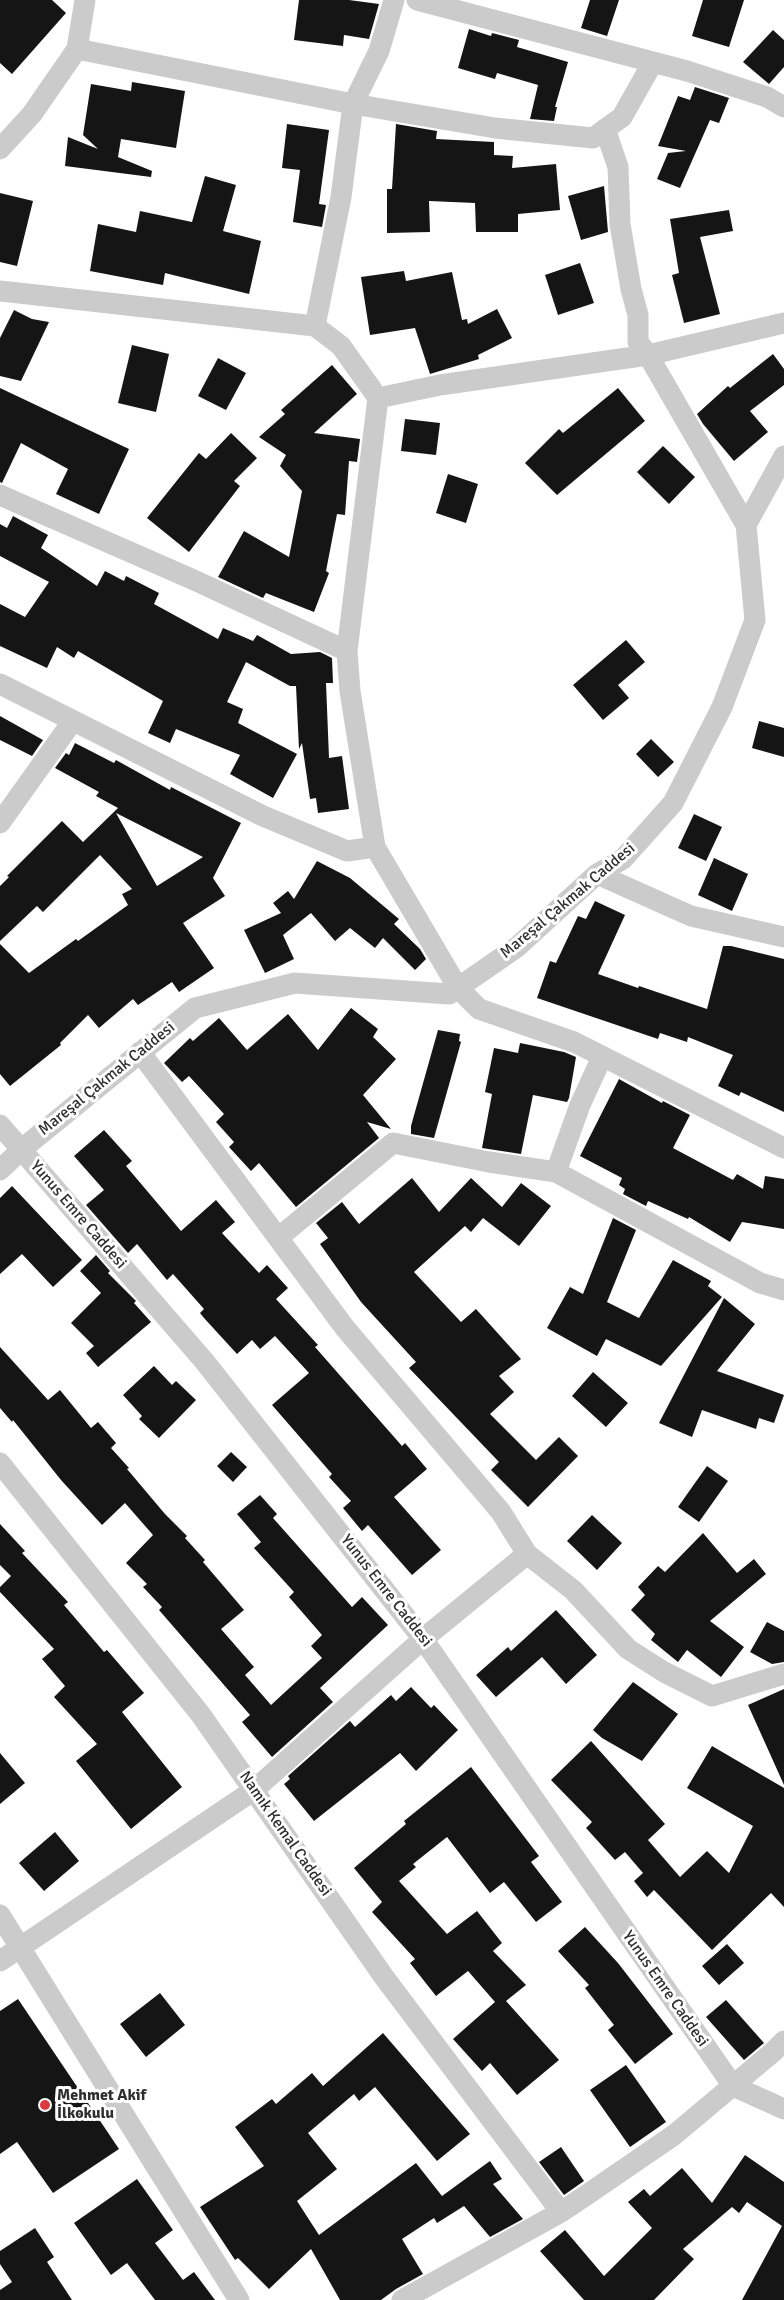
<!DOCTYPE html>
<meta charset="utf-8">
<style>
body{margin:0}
canvas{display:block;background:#fff}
</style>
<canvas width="784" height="2300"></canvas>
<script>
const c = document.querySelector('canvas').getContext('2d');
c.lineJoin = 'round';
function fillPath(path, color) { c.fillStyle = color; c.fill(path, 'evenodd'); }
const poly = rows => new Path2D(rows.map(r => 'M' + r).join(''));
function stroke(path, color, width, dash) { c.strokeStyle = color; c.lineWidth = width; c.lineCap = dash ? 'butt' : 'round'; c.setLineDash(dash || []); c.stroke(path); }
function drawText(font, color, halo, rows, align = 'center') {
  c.font = font + ' Signika,sans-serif'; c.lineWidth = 6; c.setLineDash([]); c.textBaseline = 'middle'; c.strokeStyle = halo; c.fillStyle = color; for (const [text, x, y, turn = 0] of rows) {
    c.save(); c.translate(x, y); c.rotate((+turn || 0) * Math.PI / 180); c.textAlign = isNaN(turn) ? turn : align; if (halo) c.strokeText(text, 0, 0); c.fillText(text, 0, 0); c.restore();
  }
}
fillPath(poly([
 [0,0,52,0,66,13,12,74,0,63],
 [299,0,349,0,379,4,369,39,344,35,343,46,294,40],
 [590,0,619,0,607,36,581,28],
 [703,0,744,0,729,47,692,36],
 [469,29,491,36,492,33,519,40,517,47,568,62,555,107,557,107,554,121,530,119,538,85,497,73,495,79,458,68],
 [773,30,784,40,784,67,769,84,743,62],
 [132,82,185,91,176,148,121,139,118,157,152,171,151,177,65,166,68,137,98,149,83,135,91,84,131,91],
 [695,87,729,98,719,123,710,120,680,188,657,179,668,153,686,151,658,146,678,96,690,100],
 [287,124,329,130,319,204,326,205,322,227,293,222,300,170,282,168],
 [396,124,437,131,436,139,494,142,494,155,513,156,512,168,556,164,560,210,518,214,518,232,476,232,475,203,429,201,430,232,387,233,387,189,392,189],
 [205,176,236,185,223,231,261,241,249,294,165,273,163,285,90,271,98,224,136,232,140,211,192,222],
 [604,186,608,232,581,240,568,196],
 [0,193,33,201,17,266,0,262],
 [729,210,733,231,700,237,720,314,684,323,672,275,679,273,670,219],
 [580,263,594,303,558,315,545,275],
 [404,271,406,281,452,272,462,320,467,319,468,324,497,309,512,338,478,355,479,359,430,374,415,328,370,335,361,277],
 [14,310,32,319,49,322,21,381,0,376,0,338],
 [132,345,169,354,156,412,118,403],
 [773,354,784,369,784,385,750,411,768,432,734,461,703,424,697,414,728,386,730,388],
 [218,358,246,373,226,410,198,396],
 [332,365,357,394,314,433,360,439,357,462,349,461,345,515,337,514,326,571,329,573,314,612,266,593,263,598,218,577,244,531,289,557,302,491,280,466,286,455,259,437,285,414,281,410],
 [0,388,129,449,99,514,56,494,68,469,21,443,2,483,0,482],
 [618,388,645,421,557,495,525,463,559,429,563,433],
 [405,419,440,423,436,455,401,451],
 [231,433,257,458,234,481,240,486,189,552,147,518,199,453,206,459],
 [663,446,695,477,669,504,637,472],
 [448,474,478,484,466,523,436,513],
 [13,516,48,535,41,548,97,586,105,571,124,581,126,576,159,593,154,604,218,639,223,628,253,641,257,635,291,654,320,652,332,658,333,683,326,683,329,758,342,756,349,809,318,813,316,798,310,799,302,743,299,749,296,686,290,686,246,662,227,702,243,709,238,723,297,754,273,798,230,774,240,755,176,729,170,743,148,733,163,701,78,651,74,658,57,647,47,668,0,646,0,604,25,617,49,582,0,556,0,524,7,528],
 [626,640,645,662,618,685,629,698,603,720,573,685],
 [0,716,43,740,32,756,0,740],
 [759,721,784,728,784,757,752,748],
 [651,739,674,762,658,777,636,754],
 [75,743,114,763,116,760,170,790,171,787,241,823,213,878,225,896,183,923,214,968,179,992,172,982,138,1005,133,999,99,1028,88,1015,60,1043,61,1045,10,1086,0,1074,0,944,29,973,76,939,78,941,128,905,122,894,132,889,100,855,43,912,37,906,0,941,0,886,9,877,7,876,62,821,83,842,118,808,96,796,99,792,55,768,66,753,69,755],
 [116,813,203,857,157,886],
 [694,814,722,827,706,861,678,848],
 [714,858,748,874,732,911,698,895],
 [317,861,350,878,399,919,394,924,420,949,426,959,415,970,383,938,375,948,350,928,335,941,311,913,283,935,294,959,265,973,244,930,281,913,273,903,288,891,294,899],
 [595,901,625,915,598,974,638,988,639,986,707,1009,723,946,731,946,784,959,784,1112,741,1092,739,1096,718,1086,733,1055,688,1037,687,1042,660,1033,658,1039,537,998,550,961,556,963,578,916,586,919],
 [351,1008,378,1029,373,1037,396,1059,363,1095,391,1129,367,1122,379,1138,296,1207,259,1163,251,1171,229,1147,234,1142,216,1122,224,1114,189,1076,182,1082,164,1063,190,1038,193,1041,219,1018,247,1050,288,1014,318,1050],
 [438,1030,460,1034,459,1041,461,1042,434,1138,411,1134,411,1126],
 [520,1043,564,1052,576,1057,569,1098,567,1102,533,1095,521,1154,482,1148,492,1094,485,1092,494,1048,518,1053],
 [619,1079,662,1103,663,1101,690,1115,673,1148,733,1180,737,1174,763,1189,765,1176,784,1179,784,1229,742,1222,730,1242,689,1217,688,1219,648,1201,646,1206,623,1194,625,1189,619,1185,622,1178,580,1156],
 [104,1130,132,1161,126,1166,181,1231,216,1200,235,1222,222,1233,259,1273,267,1265,288,1288,276,1299,318,1345,315,1347,402,1446,405,1443,427,1469,394,1497,441,1550,412,1575,368,1525,362,1531,343,1508,351,1501,329,1477,332,1474,272,1405,309,1373,275,1336,260,1349,252,1340,237,1354,204,1318,200,1313,204,1309,173,1274,167,1280,137,1244,128,1253,86,1205,104,1190,74,1156],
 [412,1178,439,1212,471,1178,502,1207,521,1183,551,1206,519,1246,483,1218,471,1232,465,1226,414,1272,461,1322,476,1309,521,1359,499,1376,514,1392,490,1414,536,1460,559,1437,578,1456,528,1507,491,1470,499,1462,409,1368,416,1362,361,1302,320,1244,328,1238,316,1223,342,1202,359,1224],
 [12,1186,82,1260,53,1287,22,1254,0,1274,0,1198],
 [613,1218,636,1230,607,1302,639,1318,673,1260,711,1281,708,1286,722,1297,661,1366,606,1339,597,1356,547,1328,570,1287,583,1294],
 [96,1255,110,1271,108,1273,136,1301,134,1303,151,1322,98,1367,86,1353,94,1346,71,1323,101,1293,80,1271],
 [724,1298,755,1324,717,1371,784,1395,774,1423,759,1418,756,1429,702,1410,692,1437,659,1423],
 [0,1347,48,1400,60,1390,91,1428,98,1422,116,1443,111,1448,129,1468,127,1469,165,1514,187,1536,185,1538,205,1560,203,1562,244,1610,221,1629,254,1667,245,1675,271,1705,322,1658,311,1646,322,1635,289,1597,294,1592,254,1548,261,1542,237,1514,260,1495,277,1514,273,1518,352,1607,362,1597,388,1625,320,1688,333,1702,272,1757,242,1722,250,1715,159,1610,162,1607,143,1587,147,1584,126,1563,153,1535,125,1503,102,1525,61,1480,13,1420,12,1422,0,1408],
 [154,1366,172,1385,176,1381,196,1400,159,1438,139,1419,142,1416,123,1395],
 [593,1372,628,1403,606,1427,572,1396],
 [231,1452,247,1467,233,1482,217,1466],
 [707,1466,728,1481,699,1522,678,1507],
 [592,1515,622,1543,597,1570,567,1541],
 [0,1524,25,1551,22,1553,68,1602,64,1605,104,1652,107,1650,144,1693,122,1712,182,1787,131,1829,76,1761,97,1744,54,1697,65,1686,42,1659,54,1649,0,1592,0,1587,11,1576,0,1565],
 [703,1533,737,1573,754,1559,766,1574,710,1621,744,1647,721,1677,687,1650,678,1662,651,1640,655,1634,631,1610,645,1595,638,1587,658,1566,665,1572],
 [556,1610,597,1655,566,1684,542,1657,496,1697,476,1675,508,1647,511,1651],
 [767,1622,784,1631,784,1662,772,1664,750,1652],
 [633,1682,678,1714,642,1761,602,1738,593,1730],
 [411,1687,431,1708,434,1705,458,1730,416,1771,400,1753,314,1821,284,1784,290,1779,288,1776,350,1721,355,1727,391,1695,396,1701],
 [784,1689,784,1785,748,1705],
 [591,1741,665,1824,648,1840,680,1877,707,1851,729,1873,753,1826,687,1788,712,1746,784,1788,784,1907,771,1893,712,1950,654,1890,647,1897,634,1881,643,1873,625,1852,615,1860,586,1828,592,1822,551,1780],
 [0,1753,25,1783,0,1804],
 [471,1767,539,1856,531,1862,562,1902,536,1922,504,1882,490,1893,447,1837,413,1864,416,1867,399,1881,447,1934,477,1911,502,1943,493,1951,526,1985,506,2001,559,2060,517,2095,490,2063,482,2071,453,2039,495,2002,468,1971,436,1996,410,1963,415,1959,372,1912,382,1902,354,1868,406,1824,404,1821],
 [55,1832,79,1861,44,1891,19,1863],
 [585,1927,618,1963,673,2034,635,2064,608,2030,614,2025,585,1988,589,1985,558,1951],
 [727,1944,744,1963,719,1985,702,1966],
 [160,1993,185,2025,146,2057,120,2024],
 [18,1999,119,2149,53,2193,17,2142,0,2154,0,2011],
 [726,2000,764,2043,744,2060,706,2017],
 [383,2033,470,2134,437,2161,375,2087,359,2101,354,2094,308,2133,337,2169,297,2201,319,2235,416,2163,442,2196,490,2161,502,2179,493,2184,523,2219,490,2237,464,2206,437,2223,434,2218,402,2239,423,2274,396,2289,381,2300,340,2300,311,2249,269,2289,238,2258,235,2260,200,2207,264,2166,235,2127,272,2099,276,2104,312,2073,323,2086],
 [626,2065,666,2122,630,2147,590,2090],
 [561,2147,584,2181,564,2195,539,2162],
 [745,2155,784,2182,784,2300,742,2300,782,2226,747,2202,739,2213,732,2207,683,2249,694,2259,654,2300,584,2300,540,2251,565,2230,604,2276,652,2228,628,2202,644,2189,650,2196,682,2168,712,2203],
 [137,2179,173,2230,155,2243,183,2280,194,2272,215,2300,155,2300,127,2263,111,2275,74,2223],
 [35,2228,54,2257,47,2262,72,2300,0,2300,0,2290,12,2282,0,2264,0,2251]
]), '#151515');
stroke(poly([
 [417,0,687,71,767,97,784,107],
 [77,49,353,104,495,128,593,138,622,117,653,62],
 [605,129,618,167,620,224,631,289,638,315,638,342,648,355,746,525],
 [0,149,32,114,77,49,85,0],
 [0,291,315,326,341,346,378,398,440,385,648,355,784,323],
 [315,326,341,197,353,104,379,51,394,0],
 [378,398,347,651,350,691,375,847,458,988,479,1009,574,1042,784,1148],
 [0,495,194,580,347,651],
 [0,684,263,816,347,851,375,847],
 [0,823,72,722],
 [597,874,691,916,784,937],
 [140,1052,345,1328,501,1512,527,1554,573,1590,628,1649,664,1672,712,1696,784,1674],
 [0,1125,205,1362,423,1639,733,2086,784,2109],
 [0,1170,22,1149,195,1008,295,983,449,994,517,947,597,874,623,859,673,803,722,707,755,620,746,525,784,456],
 [556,1172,580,1105,602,1057],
 [278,1238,393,1143,489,1162,556,1172,760,1283,784,1290],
 [0,1463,201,1715,384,1977,561,2212],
 [0,1915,239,2300],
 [0,1961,254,1790,423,1639,527,1554],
 [402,2300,561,2212,585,2196,674,2135,773,2052,784,2041]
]), '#cbcbcb', 21);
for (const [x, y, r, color] of [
 [45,2105,6,"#da3b40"]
]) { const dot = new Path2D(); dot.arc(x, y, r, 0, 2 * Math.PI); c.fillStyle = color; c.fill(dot); stroke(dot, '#fff', 2); }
drawText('16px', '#2e2e2e', '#fff', [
 ["Mareşal Çakmak Caddesi",568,901,-40],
 ["Mareşal Çakmak Caddesi",107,1079,-39],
 ["Yunus Emre Caddesi",78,1215,49],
 ["Yunus Emre Caddesi",386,1591,52],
 ["Namık Kemal Caddesi",285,1834,55],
 ["Yunus Emre Caddesi",665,1989,55]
]);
drawText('bold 16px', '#2e2e2e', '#fff', [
 ["Mehmet Akif",57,2096],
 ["İlkokulu",57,2114]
], 'left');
</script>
